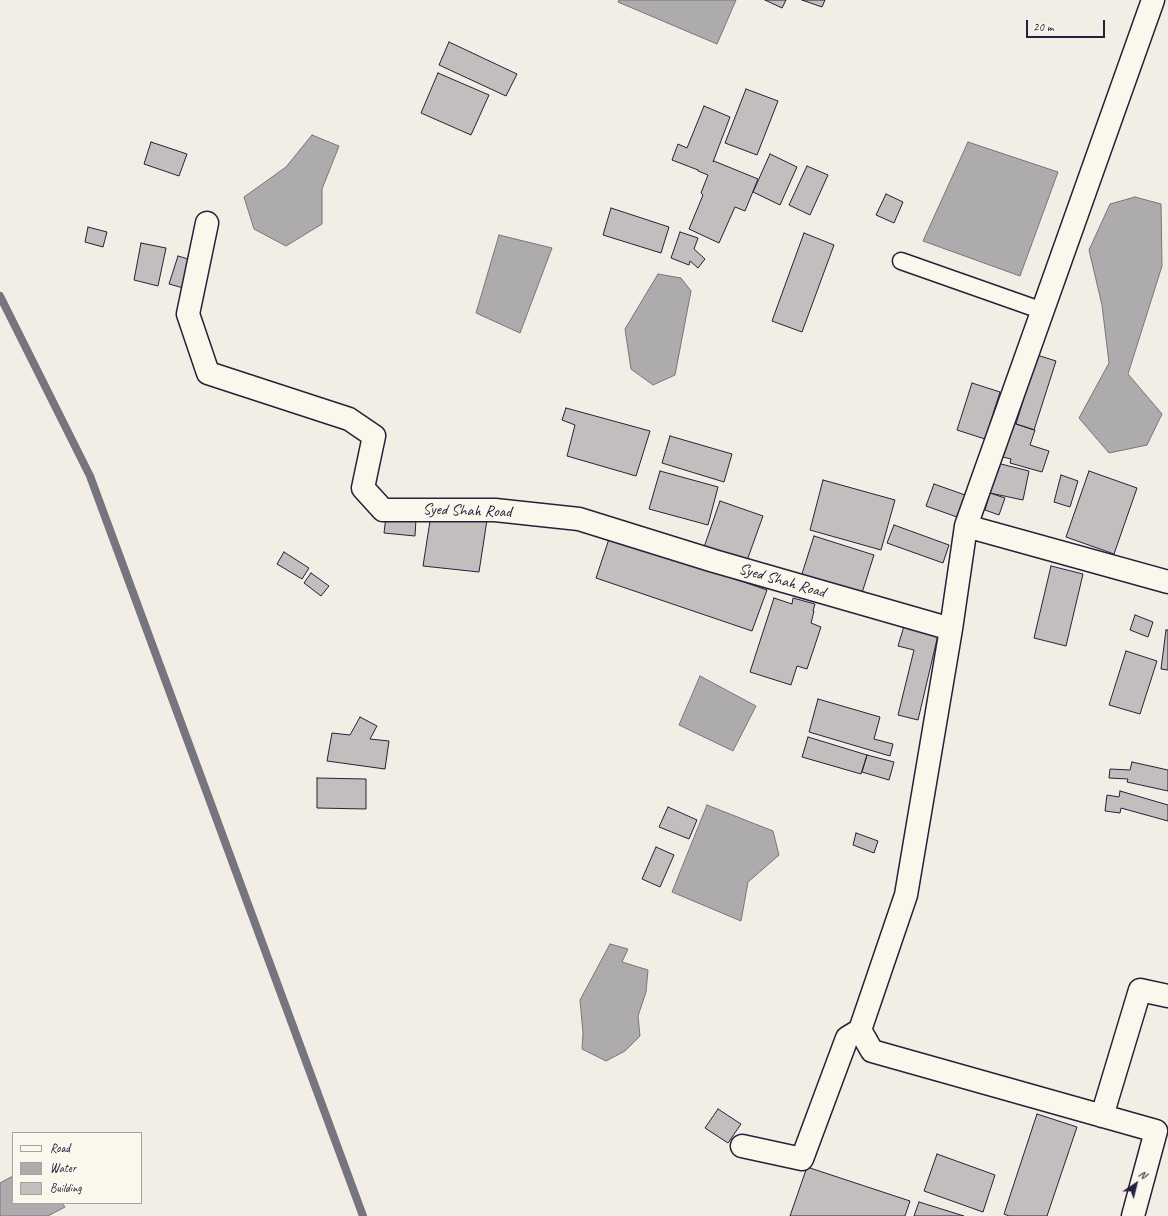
<!DOCTYPE html>
<style>
body{margin:0}
#map{position:relative;width:1168px;height:1216px;overflow:hidden;background:#f2eee5;font-family:Caveat,sans-serif}
canvas{display:block}
.legend{position:absolute;left:12px;top:1132px;width:130px;height:72px;box-sizing:border-box;background:#fbf7ec;border:1px solid #a4a2a5;margin:0;padding:5px 7px;list-style:none;font-size:12px;color:#22223b}
.legend li{display:flex;align-items:center;gap:8px;height:20px}
.legend b{width:20px;border:1px solid #a4a2a5}
.north{position:absolute;left:1116px;top:1164px;width:40px;height:40px;-webkit-text-stroke:3px #fbf7ec;paint-order:stroke;rotate:35deg;font-size:11px;font-weight:700;line-height:16px;text-align:center;color:#22223b}
.north::after{content:'';display:block;margin:auto;width:14px;height:18px;background:#22223b;clip-path:polygon(50% 0,100% 100%,50% 72%,0 100%)}
.scale{position:absolute;left:1026px;top:20px;width:79px;height:18px;box-sizing:border-box;border:2px solid #22223b;border-top:0;padding-left:5px;font-size:12px;line-height:14px;white-space:nowrap;color:#22223b;-webkit-text-stroke:3px #fbf7ec;paint-order:stroke}
</style>
<div id="map">
<canvas width="1168" height="1216"></canvas>
<ul class="legend">
<li><b style="height:5px;background:#fbf7ec"></b>Road</li>
<li><b style="height:11px;background:#aeabad"></b>Water</li>
<li><b style="height:11px;background:#c2bebe"></b>Building</li>
</ul>
<div class="north">N</div>
<div class="scale">20 m</div>
</div>
<script>
const c = document.querySelector('canvas').getContext('2d');
c.lineJoin = 'round';
function fillPath(path, color) { c.fillStyle = color; c.fill(path, 'evenodd'); }
const poly = rows => new Path2D(rows.map(r => 'M' + r).join(''));
function stroke(path, color, width, dash) { c.strokeStyle = color; c.lineWidth = width; c.lineCap = dash ? 'butt' : 'round'; c.setLineDash(dash || []); c.stroke(path); }
function drawText(font, color, halo, rows, align = 'center') {
  c.font = font + ' Caveat,sans-serif'; c.lineWidth = 4; c.setLineDash([]); c.textBaseline = 'middle'; c.strokeStyle = halo; c.fillStyle = color; for (const [text, x, y, turn = 0] of rows) {
    c.save(); c.translate(x, y); c.rotate((+turn || 0) * Math.PI / 180); c.textAlign = isNaN(turn) ? turn : align; if (halo) c.strokeText(text, 0, 0); c.fillText(text, 0, 0); c.restore();
  }
}
const water = poly([
 [619,0,736,0,717,44,618,2,619,0],
 [312,135,339,146,322,189,322,224,286,246,254,229,244,197,286,167,312,135],
 [968,142,1058,172,1020,276,923,241,968,142],
 [1135,197,1161,204,1162,266,1128,374,1162,414,1147,445,1109,453,1079,418,1109,363,1102,305,1089,250,1110,204,1135,197],
 [499,235,552,248,520,333,476,313,499,235],
 [658,274,681,278,691,291,675,375,653,385,631,369,625,329,658,274],
 [700,676,756,706,733,751,679,725,700,676],
 [707,805,773,831,779,855,748,882,741,921,672,892,707,805],
 [610,944,628,949,622,962,648,970,646,992,638,1016,640,1036,625,1051,606,1061,582,1049,583,1033,580,1000,610,944],
 [13,1176,13,1203,62,1203,65,1207,48,1216,0,1216,0,1183,13,1176]
]);
fillPath(water, '#aeabad');
stroke(water, '#76747f', 1);
stroke(poly([
 [0,296,90,476,363,1216]
]), '#76747f', 8);
const building = poly([
 [765,0,786,0,782,8,765,0],
 [802,0,825,0,822,7,802,0],
 [449,42,517,74,506,96,439,65,449,42],
 [438,73,489,95,471,135,421,113,438,73],
 [746,89,778,101,757,155,725,143,746,89],
 [704,106,730,117,713,162,714,161,758,179,745,211,735,207,719,243,689,229,703,195,701,193,708,175,698,171,698,170,672,160,678,144,687,148,704,106],
 [151,142,187,154,179,176,144,164,151,142],
 [770,154,797,167,780,205,753,192,770,154],
 [807,166,828,175,810,215,789,205,807,166],
 [886,194,903,202,894,223,876,215,886,194],
 [611,208,669,227,661,253,603,235,611,208],
 [88,227,107,232,103,247,85,242,88,227],
 [680,232,698,238,694,249,705,259,698,268,690,261,689,265,671,258,680,232],
 [804,233,834,245,802,332,772,321,804,233],
 [141,243,166,248,158,286,134,280,141,243],
 [178,256,195,261,187,289,169,284,178,256],
 [1037,355,1056,361,1034,430,1016,424,1037,355],
 [972,383,1000,392,985,439,957,430,972,383],
 [566,408,650,431,636,476,567,456,575,425,562,420,566,408],
 [1013,423,1035,430,1030,445,1049,451,1042,472,1010,463,1011,459,1003,457,1013,423],
 [670,436,732,454,724,482,662,463,670,436],
 [997,463,1029,471,1023,500,990,493,997,463],
 [660,471,718,487,708,525,649,509,660,471],
 [1089,471,1137,488,1114,554,1066,537,1089,471],
 [1061,475,1078,481,1070,507,1054,502,1061,475],
 [823,480,895,500,881,550,810,530,823,480],
 [934,484,965,495,957,517,926,506,934,484],
 [990,493,1005,498,999,515,985,510,990,493],
 [720,501,763,516,745,566,703,550,720,501],
 [386,516,416,519,415,536,384,533,386,516],
 [487,520,479,572,423,566,430,521,487,520],
 [894,525,949,545,943,563,887,543,894,525],
 [610,536,767,590,752,631,596,578,610,536],
 [814,536,874,555,861,596,801,577,814,536],
 [284,552,309,568,302,579,277,564,284,552],
 [1051,566,1083,574,1066,646,1034,638,1051,566],
 [311,573,329,586,321,596,304,583,311,573],
 [774,598,792,604,793,598,815,604,813,611,814,611,811,623,821,627,807,669,797,666,791,685,750,672,774,598],
 [1135,615,1153,622,1148,637,1130,630,1135,615],
 [904,626,938,635,918,720,898,715,914,650,898,646,904,626],
 [1166,630,1168,630,1168,670,1161,669,1166,630],
 [1126,651,1157,661,1140,714,1109,705,1126,651],
 [818,699,880,717,874,739,893,744,890,756,809,732,818,699],
 [360,717,377,726,370,739,389,741,385,769,327,761,332,733,350,735,360,717],
 [808,737,867,755,861,774,802,757,808,737],
 [867,755,894,762,889,780,862,772,867,755],
 [1132,762,1168,770,1168,791,1127,782,1128,779,1109,778,1110,769,1130,770,1132,762],
 [317,778,366,779,366,809,317,808,317,778],
 [1120,791,1168,805,1168,821,1121,808,1120,813,1105,811,1107,795,1119,797,1120,791],
 [668,807,697,820,689,839,659,827,668,807],
 [856,833,878,841,874,853,853,845,856,833],
 [656,847,674,855,660,887,642,879,656,847],
 [718,1109,741,1124,728,1143,705,1128,718,1109],
 [1037,1114,1077,1127,1047,1216,1009,1216,1004,1214,1037,1114],
 [937,1154,995,1175,983,1212,924,1191,937,1154],
 [807,1167,910,1201,905,1216,790,1216,807,1167],
 [919,1202,964,1216,914,1216,919,1202]
]);
fillPath(building, '#c2bebe');
stroke(building, '#22223b', 1);
const service = poly([
 [901,261,1043,311]
]);
const minor = poly([
 [207,223,188,314,208,373,349,419,374,436,363,488,383,510,495,510,579,519,714,561,951,629],
 [966,526,1168,582],
 [1102,1116,1140,990,1168,996],
 [742,1146,802,1159,847,1038,860,1030],
 [1133,1216,1156,1131,872,1051,860,1030,906,895,951,629,966,526,1153,0]
]);
stroke(service, '#22223b', 19);
stroke(minor, '#22223b', 25);
stroke(service, '#fbf7ec', 16);
stroke(minor, '#fbf7ec', 22);
drawText('16px', '#22223b', '#fbf7ec', [
 ["Syed Shah Road",467,511,2],
 ["Syed Shah Road",782,581,16]
]);
</script>
